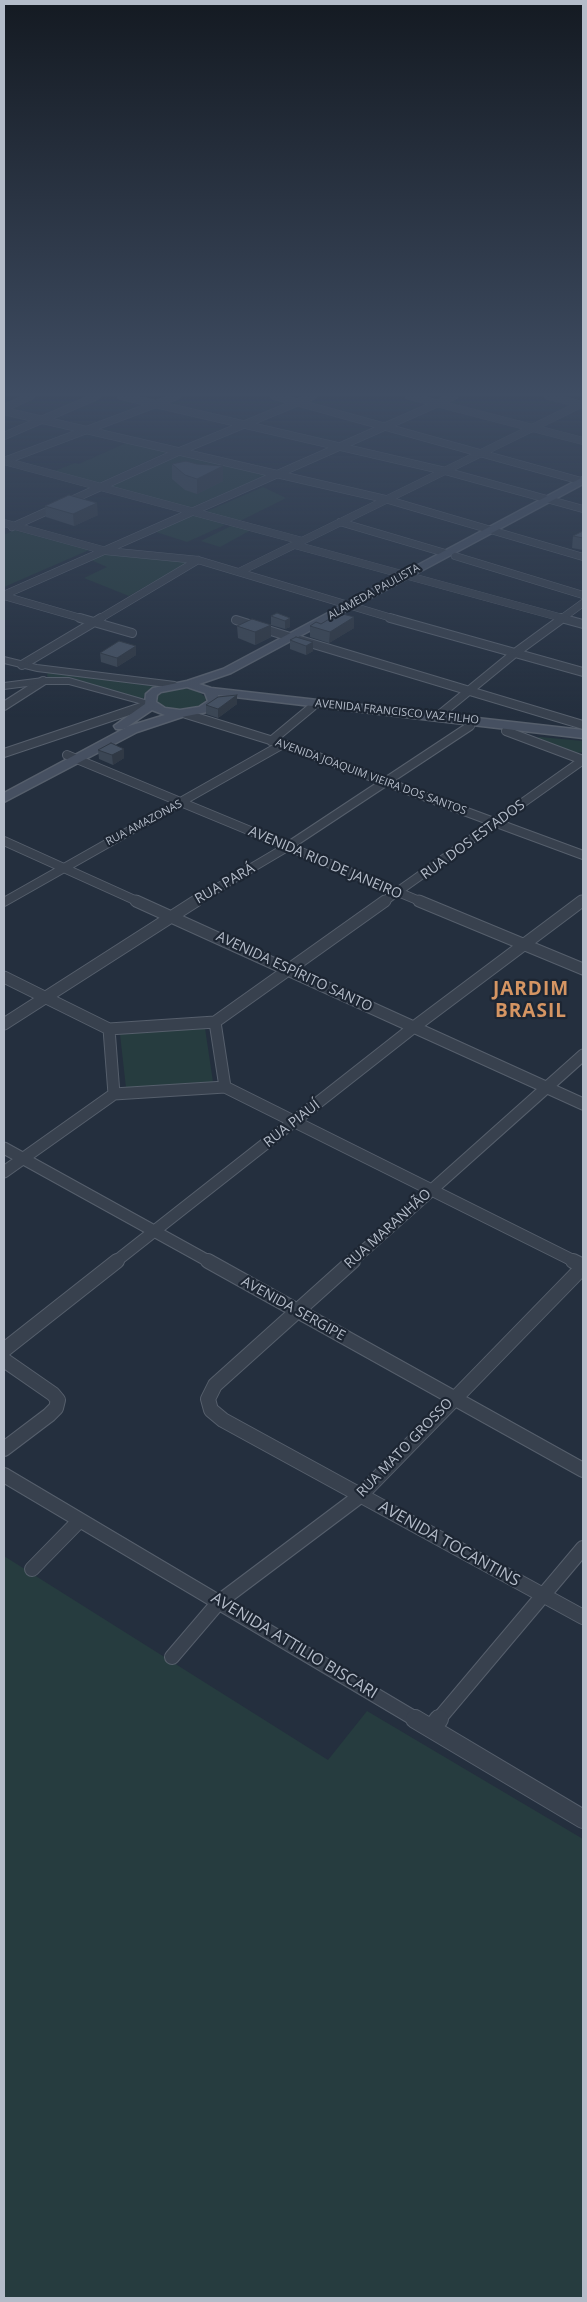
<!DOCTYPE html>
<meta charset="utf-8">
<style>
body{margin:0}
#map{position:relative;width:587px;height:2302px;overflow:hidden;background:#242f3e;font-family:"Open Sans",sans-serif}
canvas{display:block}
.frame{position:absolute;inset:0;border:5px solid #b4bcc9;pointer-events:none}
</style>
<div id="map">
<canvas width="587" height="2302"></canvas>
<div class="frame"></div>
</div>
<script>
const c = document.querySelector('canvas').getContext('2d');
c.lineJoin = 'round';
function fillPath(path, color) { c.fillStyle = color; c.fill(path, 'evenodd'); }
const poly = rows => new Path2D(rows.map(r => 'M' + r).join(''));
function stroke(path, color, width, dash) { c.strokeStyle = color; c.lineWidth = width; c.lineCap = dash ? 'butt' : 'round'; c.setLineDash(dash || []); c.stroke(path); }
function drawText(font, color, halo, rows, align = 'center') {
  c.font = font + ' "Open Sans",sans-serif'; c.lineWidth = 4.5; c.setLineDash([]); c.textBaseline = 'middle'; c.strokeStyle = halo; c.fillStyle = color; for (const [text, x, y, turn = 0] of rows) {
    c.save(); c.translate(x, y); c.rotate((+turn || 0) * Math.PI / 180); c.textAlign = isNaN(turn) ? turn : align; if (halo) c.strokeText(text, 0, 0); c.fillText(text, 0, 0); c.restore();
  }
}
fillPath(poly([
 [128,442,169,451,99,483,54,471,75,463,79,464],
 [181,454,269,474,190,508,108,486],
 [263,487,286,498,240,521,205,512],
 [197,514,225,525,187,542,156,532],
 [233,525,251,530,220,547,201,541],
 [14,530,89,550,4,587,4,535],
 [105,553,185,561,187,563,129,596,84,578,107,567,91,560],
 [48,672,158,685,146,692,143,699,51,679,47,676],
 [181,688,198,691,206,698,205,703,200,707,182,711,164,708,159,704,157,700,158,696,164,692],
 [540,737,583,741,583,752,576,753,536,738],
 [205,1028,213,1082,126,1088,120,1034],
 [4,1556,328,1760,367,1711,583,1839,583,2298,4,2298]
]), '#263c3f');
const minorFar4 = poly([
 [121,396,445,471,583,509],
 [274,396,581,481],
 [409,396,583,441],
 [548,396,583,405],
 [4,408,31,396],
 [4,411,385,499,583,557],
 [4,436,97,396],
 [4,461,302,541],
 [4,461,177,396],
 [340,522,445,553],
 [4,523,106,551,198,560,395,619],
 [12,527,180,451,313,396],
 [295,545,566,619],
 [455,556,583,595],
 [239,572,583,403],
 [4,595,454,396],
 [4,596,84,619],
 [99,619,198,560],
 [561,619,583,603]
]);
const minorFar3 = poly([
 [80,618,132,633],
 [390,618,583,672],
 [561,618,583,624],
 [236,620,290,637],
 [300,640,583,725],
 [22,665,101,618],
 [4,706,43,681],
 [186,714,283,744,583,855],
 [438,716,515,653,563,618],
 [506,731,583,760],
 [271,741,312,707],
 [4,753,150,704],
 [67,755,422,902],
 [4,841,139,902],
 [4,902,283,744],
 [194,902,287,847,470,726],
 [383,902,583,760],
 [580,902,583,900]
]);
const minorFar2 = poly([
 [136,901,583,1104],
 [419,901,583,969],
 [4,977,109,1029,215,1022],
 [215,1022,385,901],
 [215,1022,225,1087],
 [4,1024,196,901],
 [109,1029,114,1094,225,1087,576,1262],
 [4,1148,210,1262],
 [4,1172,114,1094],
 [115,1262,414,1027,582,901],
 [351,1262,583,1055]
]);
const minorFar1 = poly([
 [208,1261,583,1470],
 [353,1261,215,1385,208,1399,211,1410,223,1420,583,1617],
 [573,1261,583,1266],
 [4,1350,117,1261],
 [4,1360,53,1394,58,1400,56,1408,49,1415,4,1449],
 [4,1475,417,1720],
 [32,1569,79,1521],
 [172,1657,219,1602,360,1496,583,1267],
 [438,1720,583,1548]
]);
const minor = poly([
 [415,1719,583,1819],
 [432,1728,439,1719]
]);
const tertiary = poly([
 [4,657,37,665,175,682,180,685,175,688,37,671,4,663,4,657],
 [43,678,69,678,155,703,150,706,69,684,43,684,4,689,4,683,43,678]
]);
const secondary = poly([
 [583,477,583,484,231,673,199,684,211,688,583,730,583,738,218,695,219,703,207,712,182,717,137,732,4,802,4,793,129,726,165,715,152,710,124,729,116,729,114,726,145,704,146,694,153,688,187,681,223,669,583,477],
 [187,687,205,693,208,701,199,707,180,710,165,708,156,702,157,695,161,692,187,687]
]);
stroke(minorFar4, '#565f6c', 8);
stroke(minorFar3, '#565f6c', 10);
stroke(minorFar2, '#565f6c', 13);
stroke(minorFar1, '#565f6c', 16);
stroke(minor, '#565f6c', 20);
stroke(tertiary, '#565f6c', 2);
stroke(secondary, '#565f6c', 3);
stroke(minorFar4, '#38414e', 7);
stroke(minorFar3, '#38414e', 8);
stroke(minorFar2, '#38414e', 11);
stroke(minorFar1, '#38414e', 14);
stroke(minor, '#38414e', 18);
fillPath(tertiary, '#38414e');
fillPath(secondary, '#465061');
fillPath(poly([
 [172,464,197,464,223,466,223,481,197,494,185,490,172,479],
 [45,506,98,515,74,526,46,517],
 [583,531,583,550,572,548,573,536],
 [271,616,290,618,290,627,285,629,271,625],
 [354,617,354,628,329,643,310,637,310,626],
 [237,626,271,637,255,645,238,638],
 [290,640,313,642,313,651,306,655,290,649],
 [100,653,136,655,117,667,101,662],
 [237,695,237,704,218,718,206,714,206,705],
 [98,750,124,758,113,765,99,759]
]), '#3b4654');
fillPath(poly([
 [223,466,223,481,197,494,197,479],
 [97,503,98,515,74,526,73,514],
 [354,617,354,628,329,643,330,632],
 [290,618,290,627,285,629,285,621],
 [271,625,271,637,255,645,255,632],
 [313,642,313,651,306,655,306,646],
 [136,646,136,655,117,667,117,658],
 [237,695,237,704,218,718,218,709],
 [124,749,124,758,113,765,112,755]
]), '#303945');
const building = poly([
 [186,461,197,464,223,466,197,479,185,475,172,464,186,461],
 [69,495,97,503,73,514,45,506,69,495],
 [583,531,583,538,573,536,583,531],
 [277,613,290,618,285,621,271,616,277,613],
 [339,613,354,617,330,632,310,626,316,622,321,624,339,613],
 [252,619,271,625,255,632,237,626,252,619],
 [296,637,313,642,306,646,290,640,296,637],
 [119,641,136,646,117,658,100,653,119,641],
 [237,695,218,709,206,705,218,697,237,695],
 [111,743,124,749,112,755,98,750,111,743]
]);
fillPath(building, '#455162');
stroke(building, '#303945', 1);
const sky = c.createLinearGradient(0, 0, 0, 718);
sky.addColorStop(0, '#141a22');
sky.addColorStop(0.55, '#3f4d63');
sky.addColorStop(1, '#3f4d6300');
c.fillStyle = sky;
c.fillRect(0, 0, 587, 718);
drawText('11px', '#b4bcc9', '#1d2633', [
 ["ALAMEDA PAULISTA",374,592,-29],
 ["AVENIDA FRANCISCO VAZ FILHO",397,712,6],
 ["AVENIDA JOAQUIM VIEIRA DOS SANTOS",371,777,20],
 ["RUA AMAZONAS",144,823,-28]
]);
drawText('14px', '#b4bcc9', '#1d2633', [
 ["RUA DOS ESTADOS",473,840,-36],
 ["AVENIDA RIO DE JANEIRO",325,863,23],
 ["RUA PARÁ",225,884,-30],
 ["AVENIDA ESPÍRITO SANTO",294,972,25],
 ["RUA PIAUÍ",292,1124,-38],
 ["RUA MARANHÃO",388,1229,-42],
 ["AVENIDA SERGIPE",293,1309,29],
 ["RUA MATO GROSSO",405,1448,-46]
]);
drawText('16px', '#b4bcc9', '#1d2633', [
 ["AVENIDA TOCANTINS",449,1544,29],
 ["AVENIDA ATTILIO BISCARI",294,1646,31]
]);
c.letterSpacing = '1px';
drawText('bold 19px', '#d59563', '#1d2633', [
 ["JARDIM",531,990],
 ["BRASIL",531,1012]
]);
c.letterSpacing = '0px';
</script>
